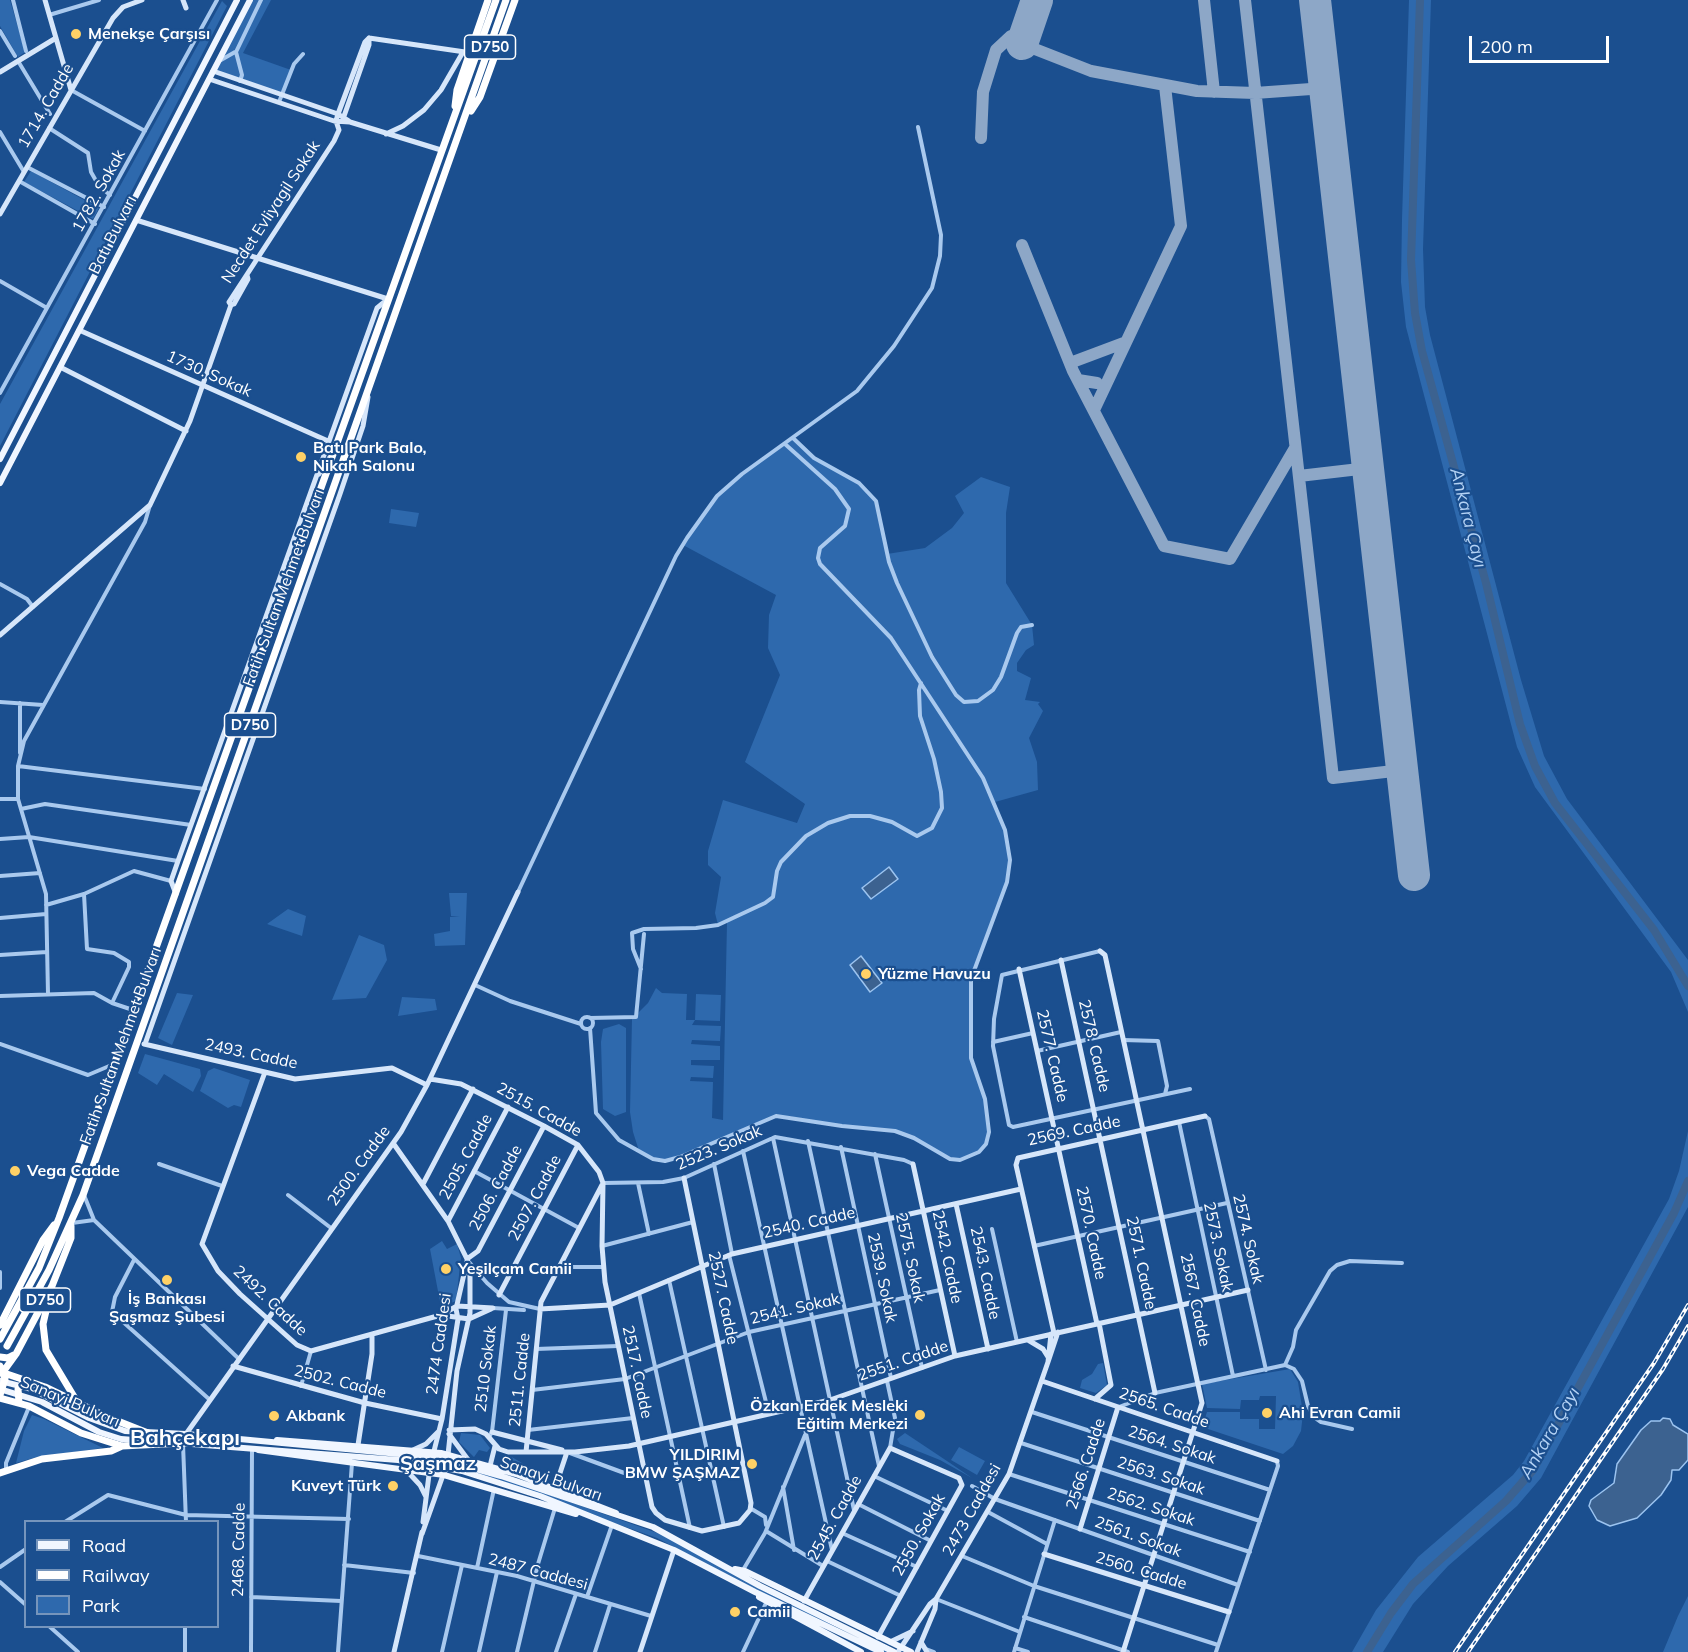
<!DOCTYPE html>
<meta charset="utf-8">
<style>
body{margin:0}
#map{position:relative;width:1688px;height:1652px;overflow:hidden;background:#1b4f8f;font-family:Mulish,sans-serif}
canvas{display:block}
.legend{position:absolute;left:24px;top:1520px;width:195px;height:108px;box-sizing:border-box;background:#1b4f8f;border:2px solid #7695bc;margin:0;padding:8px 10px;list-style:none;font-size:18px;color:#fff}
.legend li{display:flex;align-items:center;gap:12px;height:30px}
.legend b{width:30px;border:2px solid #7695bc}
.scale{position:absolute;left:1469px;top:36px;width:140px;height:27px;box-sizing:border-box;border:3px solid #fff;border-top:0;padding-left:8px;font-size:18px;line-height:21px;white-space:nowrap;color:#fff;-webkit-text-stroke:4px #1b4f8f;paint-order:stroke}
</style>
<div id="map">
<canvas width="1688" height="1652"></canvas>
<ul class="legend">
<li><b style="height:8px;background:#f0f6ff"></b>Road</li>
<li><b style="height:8px;background:#fff"></b>Railway</li>
<li><b style="height:16px;background:#2e69ad"></b>Park</li>
</ul>
<div class="scale">200 m</div>
</div>
<script>
const c = document.querySelector('canvas').getContext('2d');
c.lineJoin = 'round';
function fillPath(path, color) { c.fillStyle = color; c.fill(path, 'evenodd'); }
const poly = rows => new Path2D(rows.map(r => 'M' + r).join(''));
function stroke(path, color, width, dash) { c.strokeStyle = color; c.lineWidth = width; c.lineCap = dash ? 'butt' : 'round'; c.setLineDash(dash || []); c.stroke(path); }
function drawText(font, color, halo, rows, align = 'center') {
  c.font = font + ' Mulish,sans-serif'; c.lineWidth = 4.5; c.setLineDash([]); c.textBaseline = 'middle'; c.strokeStyle = halo; c.fillStyle = color; for (const [text, x, y, turn = 0] of rows) {
    c.save(); c.translate(x, y); c.rotate((+turn || 0) * Math.PI / 180); c.textAlign = isNaN(turn) ? turn : align; if (halo) c.strokeText(text, 0, 0); c.fillText(text, 0, 0); c.restore();
  }
}
fillPath(poly([
 [0,0,10,0,25,52,18,57,0,26],
 [250,0,271,0,243,53,291,70,282,95,213,71],
 [1409,0,1431,0,1423,249,1425,307,1430,335,1521,680,1544,756,1567,799,1688,960,1688,1012,1671,972,1535,787,1517,747,1406,327,1401,282,1402,219],
 [222,1,227,6,0,446,0,404],
 [31,171,99,208,93,219,24,182],
 [793,438,814,458,859,483,876,501,887,554,925,548,952,528,964,513,955,496,981,477,1010,487,1006,513,1006,583,1032,625,1034,645,1026,650,1017,663,1017,671,1031,678,1025,700,1040,702,1038,704,1043,711,1029,738,1037,762,1038,790,995,802,1005,830,1010,860,1007,882,971,979,971,1058,985,1099,989,1132,986,1144,979,1152,960,1160,950,1159,895,1131,842,1126,788,1116,776,1116,665,1161,640,1154,633,1132,630,1112,632,1019,648,1003,656,988,662,993,687,994,686,1020,695,1020,696,994,721,995,720,1021,695,1020,692,1025,721,1026,720,1041,692,1040,691,1044,720,1046,720,1060,691,1060,691,1065,714,1066,713,1078,691,1077,690,1081,713,1082,712,1118,723,1120,727,922,718,925,715,913,721,877,708,865,708,851,723,800,797,823,805,804,745,762,780,675,768,648,769,615,776,595,683,545,717,496,742,474],
 [391,509,419,513,416,527,389,523],
 [449,893,467,893,465,945,435,946,434,934,450,931,450,917,460,916,451,916],
 [288,909,306,916,302,936,267,924],
 [359,935,384,945,387,960,366,998,332,1000],
 [177,993,193,995,172,1045,158,1038],
 [402,997,435,999,437,1010,398,1016],
 [619,1024,626,1028,626,1112,615,1116,603,1109,601,1042,603,1029],
 [145,1054,200,1069,201,1076,193,1092,164,1074,157,1085,138,1073],
 [214,1068,250,1080,241,1107,234,1105,228,1108,200,1091,208,1071],
 [1688,1131,1688,1207,1541,1478,1517,1506,1448,1566,1413,1604,1383,1652,1352,1652,1376,1610,1418,1557,1513,1475,1524,1461,1669,1199,1679,1171],
 [442,1241,447,1249,457,1244,461,1258,456,1301,441,1307,430,1249],
 [1103,1363,1107,1385,1096,1393,1080,1388,1082,1380,1092,1374,1098,1364],
 [1290,1369,1298,1382,1303,1413,1301,1431,1293,1446,1283,1454,1202,1427,1207,1412,1240,1412,1240,1419,1259,1419,1259,1429,1275,1429,1276,1396,1260,1396,1259,1400,1241,1400,1240,1409,1207,1408,1202,1384],
 [32,1415,44,1419,103,1448,37,1457,16,1463,24,1431],
 [461,1433,480,1435,490,1448,487,1452,479,1450,474,1457,459,1442],
 [905,1433,950,1463,972,1478,940,1460,900,1444,897,1439],
 [959,1447,985,1461,977,1475,951,1460],
 [502,1456,510,1456,551,1480,500,1464],
 [465,1465,663,1535,853,1636,889,1652,873,1652,657,1538,475,1474],
 [1688,1596,1688,1652,1663,1652,1678,1616]
]), '#2e69ad');
const water = poly([
 [889,867,898,879,871,899,862,888,889,867],
 [861,956,882,983,870,992,850,965,861,956],
 [1663,1418,1670,1419,1673,1425,1688,1434,1688,1460,1679,1470,1672,1470,1671,1480,1661,1495,1637,1518,1610,1526,1597,1520,1589,1506,1591,1500,1614,1483,1617,1464,1641,1430,1651,1421,1660,1421,1663,1418]
]);
fillPath(water, '#3c6290');
stroke(water, '#9cc4f0', 1.5);
stroke(poly([
 [1420,0,1411,260,1415,313,1422,351,1486,583,1520,724,1535,766,1555,803,1654,930,1688,986],
 [1367,1652,1391,1613,1413,1584,1506,1501,1533,1470,1674,1213,1688,1181]
]), '#3c6290', 8);
stroke(poly([
 [1204,0,1214,92],
 [1245,0,1333,778,1402,770],
 [1022,44,1091,71,1197,91,1255,93,1325,88],
 [981,138,983,92,996,50,1011,36,1023,40],
 [1022,245,1073,371,1164,546,1230,559,1295,448],
 [1070,363,1126,342],
 [1078,380,1097,383],
 [1094,410,1181,226,1165,86],
 [1299,476,1368,468]
]), '#8da7c7', 12);
stroke(poly([
 [1315,0,1414,875],
 [1022,44,1037,0]
]), '#8da7c7', 32);
stroke(poly([
 [13,0,26,51],
 [49,15,99,0],
 [0,31,15,56],
 [221,60,235,52],
 [18,61,50,114],
 [240,81,242,75,236,52,261,0],
 [71,90,145,131],
 [279,102,294,64,303,54],
 [49,128,88,153,91,172,99,186,110,195],
 [0,132,24,172],
 [27,167,104,207],
 [19,181,95,224],
 [0,281,47,308],
 [0,393,217,0],
 [793,438,814,458,859,483,876,501,889,562,897,583,932,657,956,695,964,702,978,701,993,690,1001,677,1017,633,1021,627,1032,625],
 [0,584,27,599,33,607],
 [0,702,43,705],
 [20,703,20,753],
 [18,766,205,789],
 [0,799,18,799],
 [21,809,45,804,191,825],
 [0,839,29,837,178,861],
 [0,876,40,873],
 [518,892,676,556,687,538,717,496,742,474,857,391,894,346,932,288,940,256,941,235,918,127],
 [84,894,87,949,114,953,129,962,129,967,112,1003],
 [46,905,84,894,134,871,171,881],
 [0,918,46,914],
 [1100,951,1002,975,994,1019,993,1046,1009,1125,1013,1127,1190,1089],
 [0,955,47,952],
 [641,969,633,949,632,933,644,929,696,928,718,925,765,903,773,897,777,871,781,862,806,836,828,823,850,816,870,816,892,822,917,836,932,828,942,808,941,792,934,759,920,716,919,690,921,683],
 [475,985,510,1001,581,1024],
 [48,994,46,894,18,799,18,766,24,741,145,522,150,505],
 [0,996,94,993,112,1003,133,1010],
 '581 1023a6 6 0 1 1 12 0a6 6 0 1 1-12 0Z',
 [590,1018,636,1017,644,934],
 [590,1028,596,1113,619,1140,653,1159,665,1161,680,1157,776,1116,842,1126,895,1131,914,1138,950,1159,960,1160,979,1152,986,1144,989,1132,985,1099,971,1058,971,979,1007,882,1010,860,1005,830,983,778,891,638,820,564,818,558,820,548,845,526,849,509,835,489,785,444],
 [1123,1040,1158,1041,1167,1086,1165,1094],
 [993,1042,1033,1033],
 [0,1044,88,1075,114,1064],
 [1037,1051,1121,1032],
 [1205,1116,1209,1119,1266,1370],
 [1179,1122,1233,1376],
 [773,1138,854,1510],
 [808,1141,879,1466],
 [841,1147,891,1378],
 [743,1151,832,1550],
 [875,1154,922,1368],
 [159,1164,222,1186],
 [714,1164,732,1254],
 [474,1171,579,1228],
 [603,1183,663,1182,684,1178,775,1137,904,1160,913,1164],
 [638,1183,649,1234],
 [84,1195,94,1220,239,1359],
 [288,1195,331,1228],
 [72,1223,94,1220],
 [992,1229,1017,1342],
 [602,1246,693,1222],
 [1034,1246,1227,1203],
 [729,1255,769,1414],
 [134,1260,115,1297,112,1312,210,1400],
 [469,1262,487,1283,509,1302,540,1309],
 [559,1267,603,1267],
 [0,1272,0,1288],
 [669,1280,724,1527],
 [639,1293,690,1528],
 [493,1308,524,1310],
 [536,1349,618,1346],
 [1285,1365,1293,1347,1296,1330,1330,1271,1337,1265,1350,1261,1402,1263],
 [887,1381,895,1418,890,1448],
 [301,1386,311,1351],
 [532,1390,625,1379,749,1332,940,1290],
 [1119,1407,1155,1393,1285,1365,1294,1369,1302,1381,1308,1406,1314,1417,1321,1422,1352,1429],
 [1032,1412,1270,1490],
 [528,1430,633,1418],
 [489,1437,492,1432,506,1310],
 [1021,1443,1260,1521],
 [183,1444,186,1522],
 [570,1453,627,1474,646,1476],
 [6,1470,6,1463,29,1407],
 [1009,1474,1250,1552],
 [874,1476,948,1511],
 [972,1486,995,1499,1238,1585],
 [783,1487,794,1550],
 [858,1504,931,1541],
 [750,1508,765,1517,766,1525],
 [988,1512,1047,1544],
 [65,1522,108,1495,186,1515,349,1519],
 [766,1531,823,1566],
 [842,1533,917,1567],
 [418,1556,517,1576,651,1616],
 [962,1556,1034,1586,1218,1645],
 [827,1561,901,1596],
 [344,1565,414,1573],
 [0,1567,26,1549],
 [477,1568,494,1489],
 [743,1570,765,1533,805,1435],
 [0,1582,26,1605],
 [251,1597,341,1601],
 [587,1597,612,1525],
 [936,1599,1020,1632],
 [1024,1617,1128,1652],
 [49,1626,78,1652],
 [1015,1648,1028,1652],
 [926,1649,934,1652],
 [185,1652,185,1626],
 [251,1652,252,1449],
 [338,1652,352,1463],
 [442,1652,462,1565],
 [479,1652,497,1572],
 [517,1652,538,1564,555,1508],
 [556,1652,576,1594],
 [595,1652,610,1605],
 [743,1652,766,1603],
 [1014,1652,1055,1520],
 [1216,1652,1278,1466,1277,1461]
]), '#a9c9ee', 4);
stroke(poly([
 [45,0,71,90],
 [183,0,186,8],
 [369,38,465,52],
 [213,71,338,114,349,121],
 [0,72,56,38],
 [209,79,334,121,350,122,441,150],
 [343,119,369,45,369,38],
 [386,134,403,126,424,110,441,90,463,52],
 [0,214,113,18,123,7,142,0],
 [136,220,388,299],
 [231,305,234,304,248,279,247,275],
 [79,330,328,441],
 [60,367,186,431],
 [319,474,330,457],
 [0,635,150,505,190,421,231,305,229,302,334,141,339,130,336,121,338,114,365,42,369,38],
 [176,894,171,881,178,861,377,308,388,299],
 [1100,951,1105,955,1202,1403,1123,1652],
 [1061,960,1155,1393],
 [1019,969,1097,1324],
 [144,1044,295,1079,392,1068,427,1085],
 [145,1044,340,494,363,426,368,397],
 [265,1072,202,1244,218,1271,240,1294,297,1345,311,1351,441,1315,457,1306,493,1308],
 [430,1079,461,1084,544,1126,578,1145,599,1172,603,1183,602,1246,605,1282,652,1507,656,1513,665,1520,702,1531,739,1523,750,1510,751,1503,684,1178],
 [393,1143,448,1221,467,1259,470,1271,470,1313,457,1371,447,1464,422,1534],
 [913,1164,955,1356],
 [423,1184,473,1089],
 [956,1204,988,1349],
 [448,1221,508,1107],
 [467,1259,478,1251,544,1126],
 [499,1295,578,1145],
 [540,1309,610,1305,732,1254,1021,1189],
 [441,1315,469,1319,491,1309],
 [1054,1333,1016,1165,1018,1158,1205,1116],
 [1051,1334,1048,1362,1058,1332],
 [1028,1340,1043,1349,1048,1357],
 [233,1366,365,1403,442,1419],
 [1042,1381,1277,1461],
 [1095,1399,1111,1385,1099,1323],
 [449,1430,475,1429,486,1434,499,1449,508,1452,575,1452,629,1446,830,1400,955,1356,1248,1290],
 [492,1432,562,1450],
 [186,1434,401,1132,427,1085,518,892],
 [449,1434,469,1461],
 [358,1445,372,1354,372,1335],
 [413,1450,426,1444,438,1432],
 [526,1452,541,1302,602,1185],
 [490,1466,495,1446],
 [407,1471,420,1485,426,1497],
 [555,1488,567,1452],
 [423,1522,430,1467,442,1419,458,1319,456,1309,467,1261],
 [1080,1529,1118,1407],
 [1044,1554,1229,1612],
 [804,1601,890,1448,959,1478,962,1485,878,1637],
 [890,1642,913,1631],
 [921,1642,927,1652],
 [394,1652,422,1532],
 [640,1652,674,1550],
 [898,1652,930,1604,936,1599,1009,1474,1048,1362],
 [917,1652,935,1609,936,1599]
]), '#d6e6fa', 5);
stroke(poly([
 [0,459,237,0],
 [0,483,250,0],
 [0,1381,32,1389,89,1418,125,1431,186,1434,410,1455,440,1459,501,1476,653,1527,760,1586,894,1652],
 [0,1389,42,1402,99,1432,121,1439,160,1442],
 [277,1440,441,1453,516,1474,616,1513],
 [179,1443,398,1460,462,1471,540,1496,674,1550,755,1592,881,1652],
 [258,1450,444,1475,576,1514],
 [735,1569,745,1571,911,1652],
 [759,1597,861,1652]
]), '#f0f6ff', 6);
stroke(poly([
 [455,106,457,90,488,0],
 [471,111,480,97,515,0],
 [49,1298,43,1324,46,1350,76,1400],
 [0,1325,43,1240,54,1225],
 [0,1339,39,1268,59,1218,496,0],
 [7,1346,49,1270,83,1195,506,0],
 [0,1357,8,1358,14,1355],
 [0,1366,5,1379,0,1395],
 [3,1372,16,1354,52,1286,71,1238,71,1226],
 [4,1373,45,1387,105,1416,148,1433],
 [0,1398,29,1406,81,1433,122,1446,183,1443],
 [19,1403,18,1389,26,1380],
 [0,1473,42,1459,111,1451,122,1446]
]), '#fff', 7);
const rail = poly([
 [1455,1652,1654,1363,1688,1305],
 [1468,1652,1663,1369,1688,1326]
]);
stroke(rail, '#fff', 4);
stroke(rail, '#1b4f8f', 1.5, [4.5]);
for (const [x, y, r, color] of [
 [76,34,6,"#ffd166"],
 [301,457,6,"#ffd166"],
 [866,974,6,"#ffd166"],
 [15,1171,6,"#ffd166"],
 [446,1269,6,"#ffd166"],
 [167,1280,6,"#ffd166"],
 [1267,1413,6,"#ffd166"],
 [920,1415,6,"#ffd166"],
 [274,1416,6,"#ffd166"],
 [752,1464,6,"#ffd166"],
 [393,1486,6,"#ffd166"],
 [735,1612,6,"#ffd166"]
]) { const dot = new Path2D(); dot.arc(x, y, r, 0, 2 * Math.PI); c.fillStyle = color; c.fill(dot); stroke(dot, '#1b4f8f', 2); }
for (const [x, y, w] of [
 [490,47,51],
 [250,725,51],
 [45,1300,51]
]) { const box = new Path2D(); box.roundRect(x - w / 2, y - 12, w, 24, 4.5); c.fillStyle = '#1b4f8f'; c.fill(box); stroke(box, '#fff', 1.5); }
drawText('bold 15px', '#fff', null, [
 ["D750",490,47],
 ["D750",250,725],
 ["D750",45,1300]
]);
drawText('bold 16px', '#fff', '#1b4f8f', [
 ["Menekşe Çarşısı",88,34],
 ["Batı Park Balo,",313,448],
 ["Nikah Salonu",313,466],
 ["Yüzme Havuzu",878,974],
 ["Vega Cadde",27,1171],
 ["Yeşilçam Camii",458,1269],
 ["İş Bankası",167,1299,"center"],
 ["Şaşmaz Şubesi",167,1317,"center"],
 ["Özkan Erdek Mesleki",908,1406,"right"],
 ["Eğitim Merkezi",908,1424,"right"],
 ["Ahi Evran Camii",1279,1413],
 ["Akbank",286,1416],
 ["YILDIRIM",740,1455,"right"],
 ["BMW ŞAŞMAZ",740,1473,"right"],
 ["Kuveyt Türk",381,1486,"right"],
 ["Camii",747,1612]
], 'left');
drawText('16px', '#fff', '#1b4f8f', [
 ["1714. Cadde",46,106,-60],
 ["1782. Sokak",99,191,-61],
 ["Necdet Evliyagil Sokak",271,212,-57],
 ["Batı Bulvarı",113,235,-63],
 ["1730. Sokak",209,374,24],
 ["Fatih Sultan Mehmet Bulvarı",284,588,-70],
 ["Fatih Sultan Mehmet Bulvarı",121,1046,-70],
 ["2578. Cadde",1094,1046,77],
 ["2493. Cadde",251,1054,12],
 ["2577. Cadde",1052,1056,77],
 ["2515. Cadde",539,1110,29],
 ["2569. Cadde",1074,1131,-12],
 ["2523. Sokak",719,1148,-23],
 ["2505. Cadde",466,1157,-62],
 ["2500. Cadde",359,1166,-54],
 ["2506. Cadde",496,1188,-62],
 ["2507. Cadde",535,1198,-62],
 ["2540. Cadde",809,1223,-13],
 ["2570. Cadde",1091,1233,78],
 ["2574. Sokak",1248,1239,77],
 ["2573. Sokak",1218,1247,78],
 ["2542. Cadde",947,1257,78],
 ["2575. Sokak",910,1258,78],
 ["2571. Cadde",1141,1263,78],
 ["2543. Cadde",985,1273,78],
 ["2539. Sokak",882,1278,78],
 ["2527. Cadde",723,1298,78],
 ["2567. Cadde",1195,1300,78],
 ["2492. Cadde",270,1301,43],
 ["2541. Sokak",795,1309,-13],
 ["2474 Caddesi",439,1344,-82],
 ["2551. Cadde",903,1361,-19],
 ["2510 Sokak",486,1369,-83],
 ["2517. Cadde",637,1372,78],
 ["2511. Cadde",520,1380,-84],
 ["2502. Cadde",340,1382,14],
 ["Sanayi Bulvarı",70,1402,23],
 ["2565. Cadde",1164,1408,19],
 ["2564. Sokak",1172,1445,18],
 ["2566. Cadde",1086,1464,-72],
 ["2563. Sokak",1161,1476,18],
 ["Sanayi Bulvarı",551,1479,19],
 ["2562. Sokak",1151,1507,18],
 ["2473 Caddesi",972,1510,-61],
 ["2545. Cadde",835,1518,-61],
 ["2550. Sokak",919,1535,-61],
 ["2561. Sokak",1138,1537,20],
 ["2468. Cadde",239,1550,-89],
 ["2560. Cadde",1141,1571,17],
 ["2487 Caddesi",538,1572,15]
]);
drawText('italic 18px', '#b5d3f5', '#1b4f8f', [
 ["Ankara Çayı",1468,518,76],
 ["Ankara Çayı",1550,1433,-60]
]);
drawText('bold 20px', '#fff', '#1b4f8f', [
 ["Şaşmaz",438,1464]
]);
drawText('bold 22px', '#fff', '#1b4f8f', [
 ["Bahçekapı",185,1438]
]);
</script>
